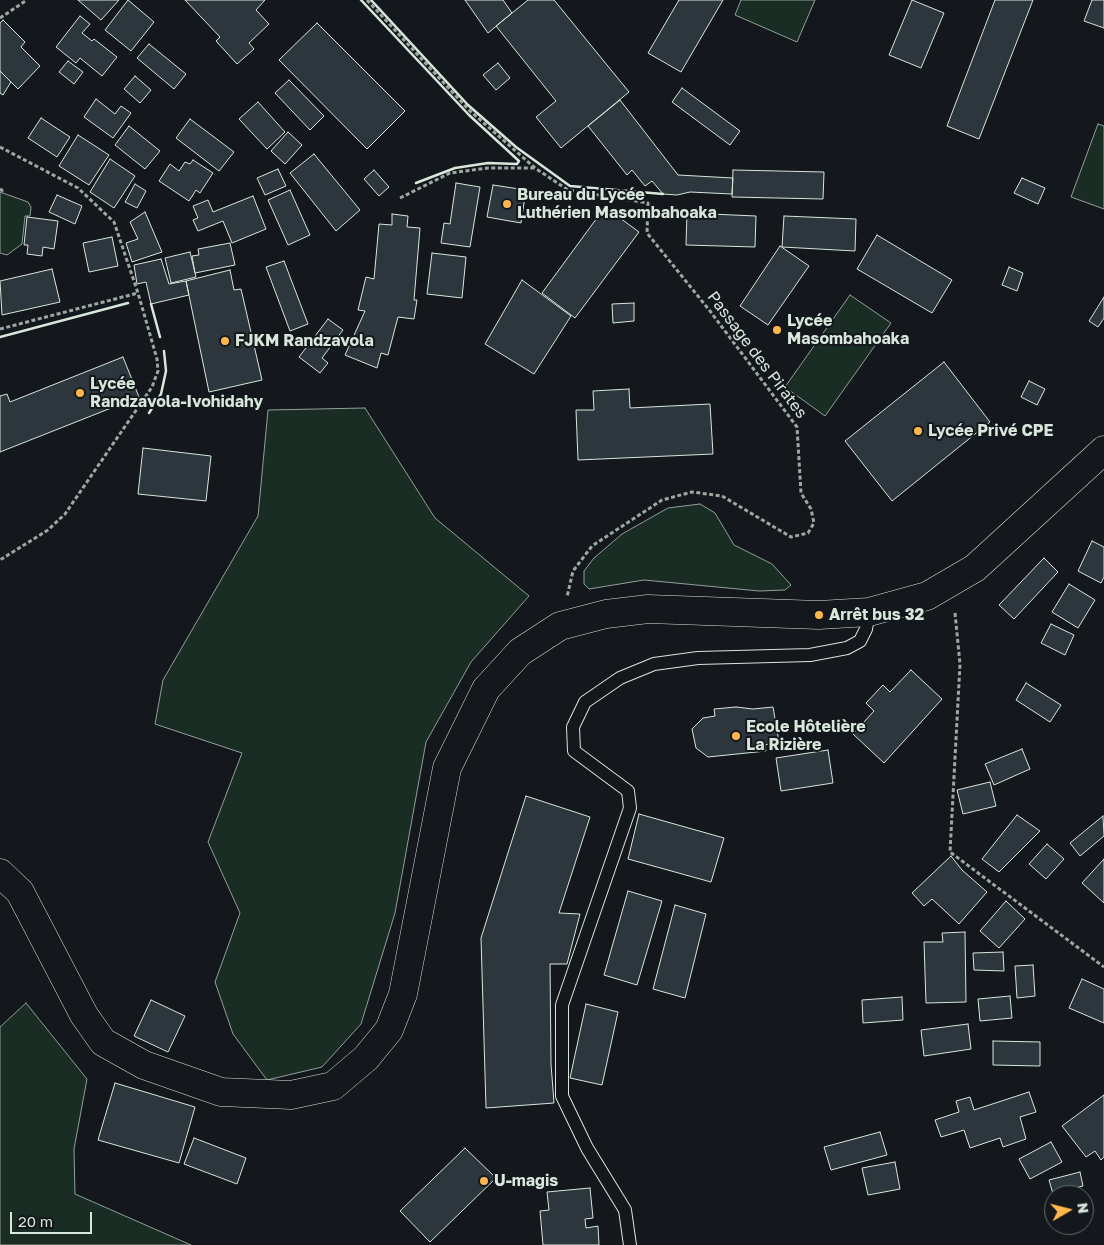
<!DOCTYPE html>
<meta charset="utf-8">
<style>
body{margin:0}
#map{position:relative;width:1104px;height:1245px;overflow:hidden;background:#14181c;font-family:"Golos Text",sans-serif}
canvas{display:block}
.north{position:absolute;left:1044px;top:1185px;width:50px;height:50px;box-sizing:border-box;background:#14181c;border:1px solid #626a69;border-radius:50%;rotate:82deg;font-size:14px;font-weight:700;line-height:20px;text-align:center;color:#d8e6dc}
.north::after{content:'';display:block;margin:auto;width:18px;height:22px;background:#ffb74d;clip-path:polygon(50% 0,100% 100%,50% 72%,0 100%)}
.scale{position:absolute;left:10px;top:1212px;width:82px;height:22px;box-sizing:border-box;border:2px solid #d8e6dc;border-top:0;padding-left:6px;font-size:15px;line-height:18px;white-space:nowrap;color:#d8e6dc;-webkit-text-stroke:4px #14181c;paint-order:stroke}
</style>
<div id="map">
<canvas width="1104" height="1245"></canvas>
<div class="north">N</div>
<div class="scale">20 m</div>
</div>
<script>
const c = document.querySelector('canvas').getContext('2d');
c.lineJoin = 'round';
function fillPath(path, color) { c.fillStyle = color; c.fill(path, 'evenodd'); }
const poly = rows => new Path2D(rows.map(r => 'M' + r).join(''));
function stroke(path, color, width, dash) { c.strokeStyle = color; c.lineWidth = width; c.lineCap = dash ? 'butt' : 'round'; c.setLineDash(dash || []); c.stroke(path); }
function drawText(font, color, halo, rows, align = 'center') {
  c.font = font + ' "Golos Text",sans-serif'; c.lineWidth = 4; c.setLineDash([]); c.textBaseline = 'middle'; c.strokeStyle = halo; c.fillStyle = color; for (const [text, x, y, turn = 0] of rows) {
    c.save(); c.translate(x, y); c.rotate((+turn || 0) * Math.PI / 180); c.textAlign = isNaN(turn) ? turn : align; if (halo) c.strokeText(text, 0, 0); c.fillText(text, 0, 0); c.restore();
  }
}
const green = poly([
 [741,0,815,0,797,42,735,15,741,0],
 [1098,124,1104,126,1104,209,1071,197,1098,124],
 [0,192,28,202,31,207,30,216,25,216,22,244,7,255,0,253,0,192],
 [850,295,891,323,825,416,785,387,850,295],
 [365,408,435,518,529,596,471,662,426,742,395,913,361,1024,322,1067,267,1080,233,1034,215,982,240,913,208,842,242,753,155,724,163,680,258,516,268,410,365,408],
 [700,504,715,513,734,545,772,564,791,585,785,590,759,591,644,580,589,589,584,584,584,571,594,558,622,534,668,508,700,504],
 [26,1003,87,1079,74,1149,75,1194,191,1245,0,1245,0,1027,26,1003]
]);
fillPath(green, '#1a2d24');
stroke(green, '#939e99', 1);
const building = poly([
 [78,0,119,0,101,20,78,0],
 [128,0,154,22,131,51,105,30,128,0],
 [185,0,265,0,256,10,269,24,249,43,254,49,237,64,216,41,220,37,185,0],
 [465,0,503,0,512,13,488,33,465,0],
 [528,0,554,0,629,92,561,148,536,117,556,101,496,26,528,0],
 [679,0,723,0,681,72,648,53,679,0],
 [912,0,944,13,921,68,889,55,912,0],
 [995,0,1033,0,979,139,947,126,995,0],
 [1092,0,1104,0,1104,28,1084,21,1092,0],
 [80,16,90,24,82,33,92,41,94,39,117,57,102,76,80,58,76,63,56,47,80,16],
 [3,20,25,42,21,47,40,66,18,89,0,71,0,23,3,20],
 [317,23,405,111,367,149,279,60,317,23],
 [149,44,186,74,174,89,137,58,149,44],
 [68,61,83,72,74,84,59,72,68,61],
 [498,63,510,78,496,90,483,75,498,63],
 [0,71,11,82,3,95,0,93,0,71],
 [135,76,151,90,140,103,124,89,135,76],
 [289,80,324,116,310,130,275,93,289,80],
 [682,88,740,131,730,145,672,102,682,88],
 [96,99,115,114,121,106,131,113,113,138,84,117,96,99],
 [620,100,678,175,733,178,732,194,690,192,677,195,663,194,652,181,645,186,632,170,627,175,588,126,620,100],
 [258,102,285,132,267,149,239,119,258,102],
 [41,118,70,137,57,157,28,138,41,118],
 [190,119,234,152,219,171,176,138,190,119],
 [129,126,160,151,145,169,115,145,129,126],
 [288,132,302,145,285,164,271,151,288,132],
 [78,135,109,155,89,185,59,166,78,135],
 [314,154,360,210,336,231,290,173,314,154],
 [110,159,135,176,114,208,90,192,110,159],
 [193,160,213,173,200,193,196,190,189,201,159,181,170,164,179,171,185,162,190,164,193,160],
 [278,169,286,186,265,195,257,178,278,169],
 [374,170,389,187,379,196,364,179,374,170],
 [733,170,824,172,823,199,732,197,733,170],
 [1022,178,1045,188,1038,204,1014,193,1022,178],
 [456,183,480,187,470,247,441,243,444,223,450,224,456,183],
 [135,184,146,191,137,208,125,202,135,184],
 [493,185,526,190,521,223,487,217,493,185],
 [290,190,310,235,288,245,268,200,290,190],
 [57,195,82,206,75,224,49,212,57,195],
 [253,196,266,229,232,243,223,221,198,231,193,220,198,218,193,206,208,200,213,212,253,196],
 [605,207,639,232,575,318,542,293,605,207],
 [145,212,162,252,132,262,126,243,138,239,130,222,145,212],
 [687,213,756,216,755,247,686,245,687,213],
 [392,214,408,216,407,227,420,228,414,300,417,300,414,319,398,317,388,355,381,353,377,368,345,355,365,311,358,310,366,277,374,279,379,224,392,225,392,214],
 [784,216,856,219,855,251,782,247,784,216],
 [27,217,58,221,54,249,43,247,42,256,27,254,28,245,24,245,27,217],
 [877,235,952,280,932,313,857,269,877,235],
 [112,237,118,266,89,272,83,243,112,237],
 [230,243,235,265,195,273,192,256,199,255,198,249,230,243],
 [780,246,809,266,768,325,740,306,780,246],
 [190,252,196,277,171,283,165,258,190,252],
 [432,253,466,257,462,298,427,294,432,253],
 [161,259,169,284,186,281,189,295,151,304,146,282,137,284,134,265,161,259],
 [284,261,308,324,290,331,266,267,284,261],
 [1009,267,1023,273,1017,291,1002,285,1009,267],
 [52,269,60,302,2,315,0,281,52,269],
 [230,270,234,290,241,289,262,380,209,392,186,281,230,270],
 [522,280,571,316,534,374,485,344,522,280],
 [1104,297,1104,318,1098,327,1089,321,1104,297],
 [634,303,634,321,613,323,612,304,634,303],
 [328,319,343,330,322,358,328,363,320,373,299,357,328,319],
 [123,357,139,397,0,452,0,396,7,394,10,402,123,357],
 [944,362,990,422,892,501,845,441,944,362],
 [1029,381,1045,389,1037,405,1021,397,1029,381],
 [629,389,630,408,710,404,713,454,578,460,576,410,594,410,593,391,629,389],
 [143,448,211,456,206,501,138,494,143,448],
 [1092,541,1104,547,1104,577,1101,583,1078,571,1092,541],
 [1044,558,1058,572,1014,619,999,605,1044,558],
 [1069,584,1095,600,1078,628,1052,612,1069,584],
 [1051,624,1074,635,1065,655,1041,643,1051,624],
 [911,670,942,699,884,763,853,734,874,711,866,703,883,685,890,692,911,670],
 [1026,683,1061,705,1050,722,1016,700,1026,683],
 [736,707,753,709,773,707,779,742,765,745,766,751,708,757,696,748,692,729,703,718,715,716,714,709,736,707],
 [1022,749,1030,769,994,785,985,764,1022,749],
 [828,750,833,783,781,791,776,758,828,750],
 [990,782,996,806,963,814,957,790,990,782],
 [526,796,590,817,559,913,580,914,567,964,550,964,551,1064,554,1103,486,1108,481,938,526,796],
 [639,814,724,838,711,882,628,859,639,814],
 [1017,815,1040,831,999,872,982,859,1017,815],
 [1103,816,1104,836,1080,856,1070,843,1103,816],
 [1047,844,1064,859,1046,879,1029,864,1047,844],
 [951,856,962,870,987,892,959,924,932,899,924,906,912,893,951,856],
 [1104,859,1104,903,1082,883,1104,859],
 [628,891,662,901,637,985,604,975,628,891],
 [1006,901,1025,919,999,948,980,931,1006,901],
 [675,905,706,914,685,998,653,989,675,905],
 [965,932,966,1002,926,1003,924,942,943,942,942,933,965,932],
 [1003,952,1004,971,974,970,973,953,1003,952],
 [1033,965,1035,996,1017,998,1015,966,1033,965],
 [1082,979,1104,989,1104,1023,1069,1008,1082,979],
 [1010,996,1012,1018,980,1021,978,999,1010,996],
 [902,997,903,1020,863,1023,862,1000,902,997],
 [151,1000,185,1016,168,1052,134,1036,151,1000],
 [586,1004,618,1012,602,1085,570,1078,586,1004],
 [968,1024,971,1049,924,1056,921,1030,968,1024],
 [993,1041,1040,1042,1040,1066,993,1065,993,1041],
 [115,1083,195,1107,179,1163,98,1140,115,1083],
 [1029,1092,1036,1112,1020,1117,1026,1139,1003,1147,1000,1138,970,1148,964,1130,941,1137,935,1120,959,1112,956,1101,970,1097,974,1110,1029,1092],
 [1104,1095,1104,1157,1101,1160,1095,1151,1086,1157,1062,1126,1104,1095],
 [880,1132,887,1155,831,1170,824,1147,880,1132],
 [194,1138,246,1158,237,1184,184,1164,194,1138],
 [1051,1142,1062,1162,1030,1179,1019,1159,1051,1142],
 [465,1148,496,1178,430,1242,400,1211,465,1148],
 [895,1162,900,1189,868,1195,862,1168,895,1162],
 [1080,1172,1083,1186,1053,1194,1049,1180,1080,1172],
 [590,1188,593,1218,585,1219,586,1228,598,1226,599,1245,543,1245,540,1211,549,1210,547,1192,590,1188]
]);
fillPath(building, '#2c363c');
stroke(building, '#d8e6dc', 1);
const service = poly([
 [630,1245,625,1210,587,1148,562,1096,562,1005,630,808,628,791,574,751,573,727,585,702,620,678,654,664,698,658,810,655,847,648,860,641,866,629,869,612]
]);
const tertiary = poly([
 [0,873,20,892,84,1015,103,1042,144,1065,221,1092,291,1095,333,1086,366,1058,389,1030,403,994,447,768,486,689,520,652,560,626,606,614,648,609,819,615,869,612,927,596,975,568,1104,450]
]);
stroke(service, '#d8e6dc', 14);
stroke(tertiary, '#d8e6dc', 29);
stroke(poly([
 [367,0,469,110,535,168,568,190,648,203,647,233,710,311,797,427,801,493,811,509,814,523,808,533,791,537,722,496,692,492,662,500,592,546,573,571,567,597],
 [0,18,27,0],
 [0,147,78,188,114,222,138,293,157,359,158,371,152,387,65,514,48,530,0,560],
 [0,189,2,190,2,193],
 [400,198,450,173,488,168,535,168],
 [0,329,138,293],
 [955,613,960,664,950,852,1104,967]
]), '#9da8a2', 3, [4, 2.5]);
stroke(service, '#14181c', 12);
stroke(tertiary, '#14181c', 28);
stroke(poly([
 [361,0,469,115,519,161,517,164,488,163,455,168,416,183],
 [371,0,468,105,516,147,570,186,663,194],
 [151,304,160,337],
 [0,337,128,303],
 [149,413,161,394,166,371,164,351]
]), '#d8e6dc', 2.5);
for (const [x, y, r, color] of [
 [507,204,5,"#ffb74d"],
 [777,330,5,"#ffb74d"],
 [225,341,5,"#ffb74d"],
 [80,393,5,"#ffb74d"],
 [918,431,5,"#ffb74d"],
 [819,615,5,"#ffb74d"],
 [736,736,5,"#ffb74d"],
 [484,1181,5,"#ffb74d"]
]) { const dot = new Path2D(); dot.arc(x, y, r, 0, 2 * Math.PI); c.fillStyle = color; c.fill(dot); stroke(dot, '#14181c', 2); }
drawText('bold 16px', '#d8e6dc', '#14181c', [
 ["Bureau du Lycée",517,195],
 ["Luthérien Masombahoaka",517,213],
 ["Lycée",787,321],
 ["Masombahoaka",787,339],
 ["FJKM Randzavola",235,341],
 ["Lycée",90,384],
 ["Randzavola-Ivohidahy",90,402],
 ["Lycée Privé CPE",928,431],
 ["Arrêt bus 32",829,615],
 ["Ecole Hôtelière",746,727],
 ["La Rizière",746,745],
 ["U-magis",494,1181]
], 'left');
drawText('16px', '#d8e6dc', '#14181c', [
 ["Passage des Pirates",757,355,53]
]);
</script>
